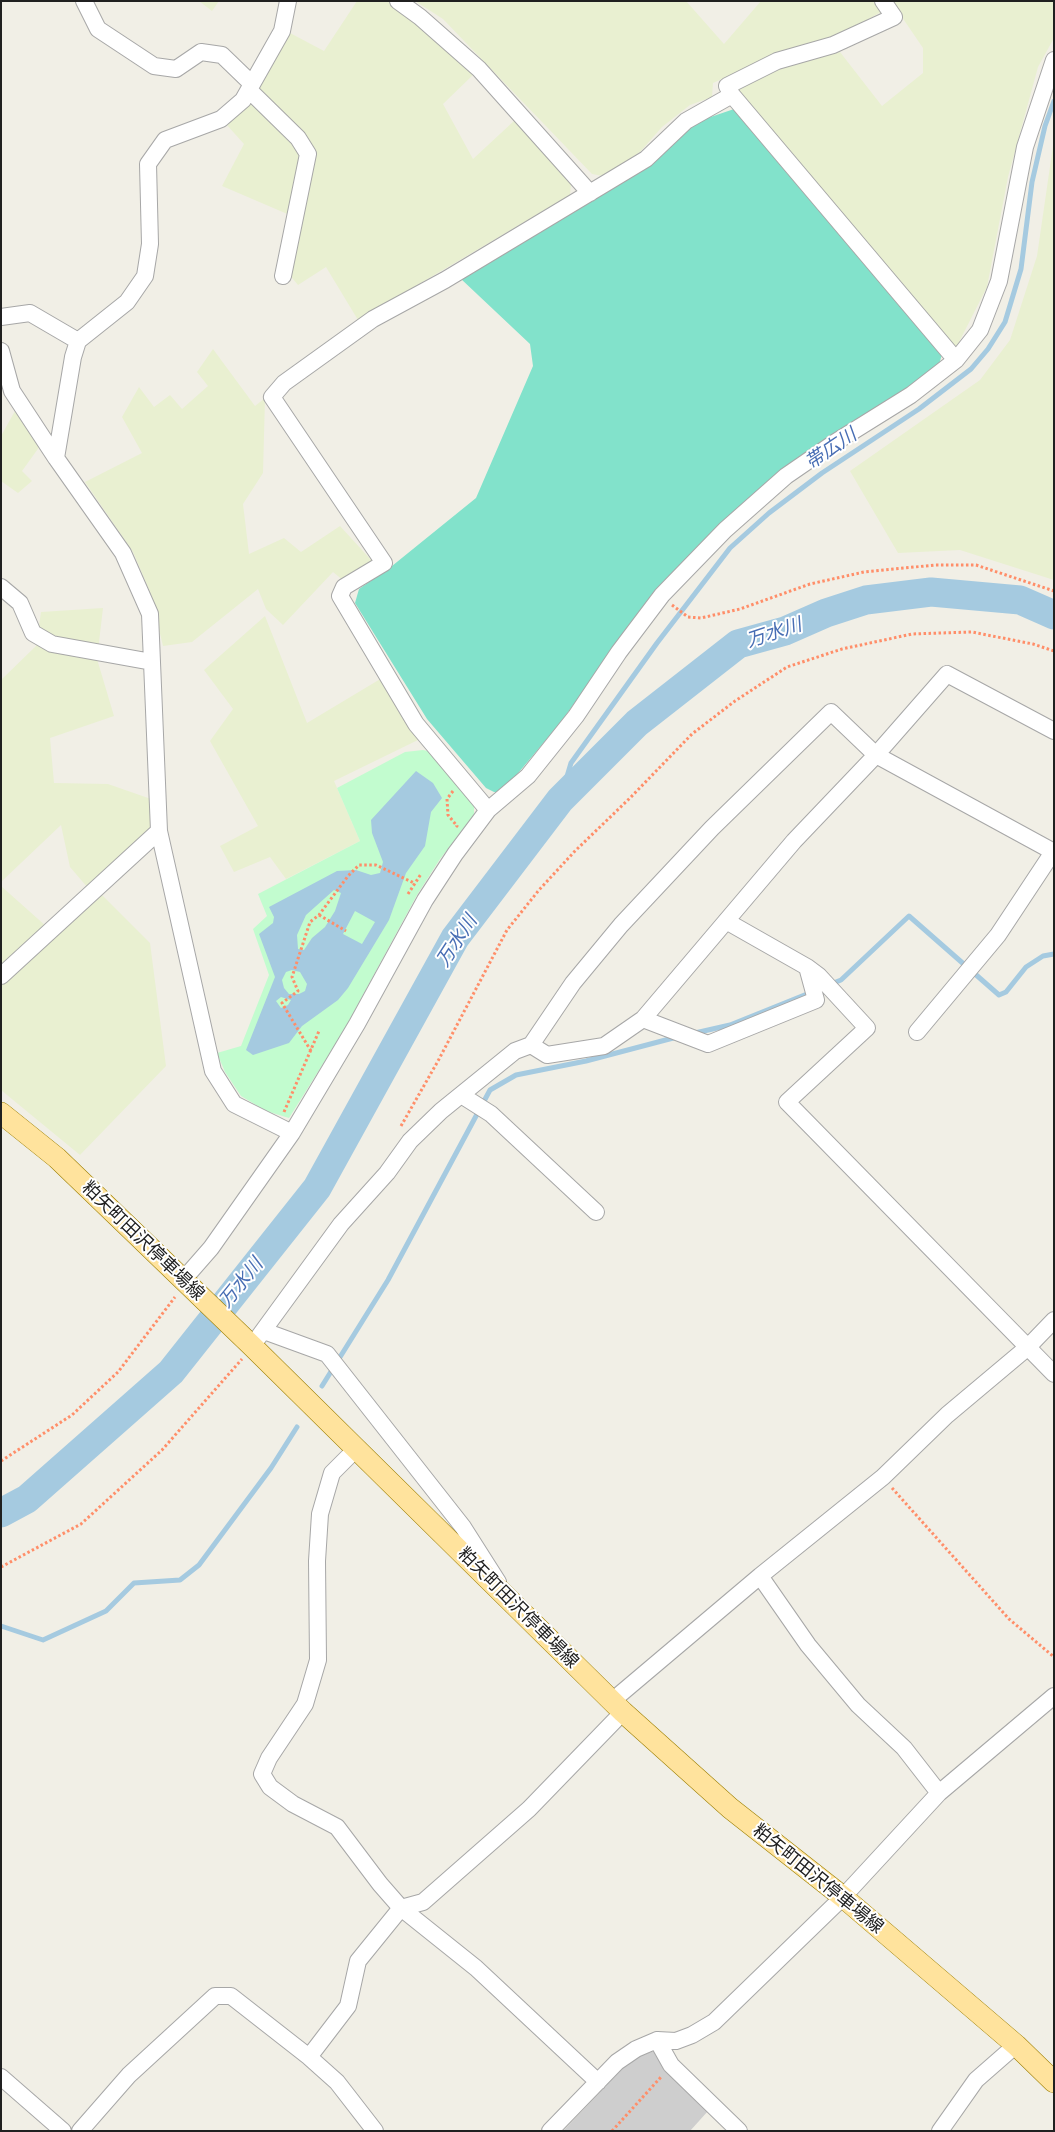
<!DOCTYPE html>
<meta charset="utf-8">
<style>
body{margin:0}
#map{position:relative;width:1055px;height:2132px;overflow:hidden;background:#f1efe6;font-family:"Alegreya Sans",sans-serif}
canvas{display:block}
.frame{position:absolute;inset:0;border:2px solid #202020;pointer-events:none}
</style>
<div id="map">
<canvas width="1055" height="2132"></canvas>
<div class="frame"></div>
</div>
<script>
const c = document.querySelector('canvas').getContext('2d');
c.lineJoin = 'round';
function fillPath(path, color) { c.fillStyle = color; c.fill(path, 'evenodd'); }
const poly = rows => new Path2D(rows.map(r => 'M' + r).join(''));
function stroke(path, color, width, dash) { c.strokeStyle = color; c.lineWidth = width; c.lineCap = dash ? 'butt' : 'round'; c.setLineDash(dash || []); c.stroke(path); }
function drawText(font, color, halo, rows, align = 'center') {
  c.font = font + ' "Alegreya Sans","Noto Sans JP",sans-serif'; c.lineWidth = 4; c.setLineDash([]); c.textBaseline = 'middle'; c.strokeStyle = halo; c.fillStyle = color; for (const [text, x, y, turn = 0] of rows) {
    c.save(); c.translate(x, y); c.rotate((+turn || 0) * Math.PI / 180); c.textAlign = isNaN(turn) ? turn : align; if (halo) c.strokeText(text, 0, 0); c.fillText(text, 0, 0); c.restore();
  }
}
fillPath(poly([
 [654,2051,664,2070,708,2111,690,2131,563,2131,622,2069,640,2056]
]), '#cecece');
fillPath(poly([
 [199,1,219,1,212,11],
 [357,1,389,1,435,37,474,74,443,104,473,159,515,120,571,184,570,195,358,320,326,267,298,285,288,273,299,219,222,186,244,144,226,124,290,33,324,51],
 [415,1,686,1,724,44,761,1,873,1,881,12,831,40,788,49,713,83,712,97,690,105,662,127,640,152,603,176,592,174,443,19],
 [891,1,1054,1,1054,38,1038,67,1008,177,987,287,956,348,738,89,788,64,840,52,882,106,923,73,923,48],
 [1054,139,1054,580,960,550,898,553,850,471,980,380,1010,340,1037,256],
 [213,349,255,406,265,398,263,473,243,504,249,554,284,538,301,552,340,526,373,562,344,581,333,572,283,625,266,609,258,589,192,642,163,646,150,592,133,552,85,482,142,453,122,417,139,387,154,407,170,395,182,409,208,386,197,372],
 [15,411,40,446,22,471,32,481,18,493,1,481,1,436],
 [103,608,97,659,114,716,50,738,54,783,108,784,151,799,153,827,88,888,70,867,61,825,1,882,1,680,36,646,41,612],
 [265,616,307,723,382,678,420,739,334,781,360,841,286,879,270,857,234,872,220,846,258,826,210,741,233,709,204,670],
 [1,886,47,927,1,969],
 [102,895,150,943,166,1066,80,1155,1,1090,1,986]
]), '#e9f0d1');
fillPath(poly([
 [423,750,432,752,474,804,474,816,440,859,417,895,343,1032,289,1118,266,1111,241,1096,225,1072,217,1053,241,1046,269,975,253,929,267,916,258,894,360,841,337,788,405,752]
]), '#c2fccf');
fillPath(poly([
 [737,108,942,354,939,365,915,383,782,472,652,594,561,722,514,778,501,792,494,792,486,788,427,719,355,603,359,589,392,566,476,498,533,366,530,344,460,278,696,122]
]), '#82e2cb');
fillPath(poly([
 [416,771,433,783,442,798,431,812,425,846,406,873,389,920,348,988,338,1000,302,1026,289,1043,253,1055,246,1050,275,977,259,934,273,923,274,917,269,907,337,871,356,870,371,875,380,873,383,862,372,833,371,820],
 [334,890,341,893,335,911,325,927,312,938,304,950,298,949,297,935,306,915],
 [355,911,375,922,362,944,343,934],
 [292,970,300,972,307,984,305,991,299,994,289,994,284,988,282,980,286,972],
 [281,997,291,1000,288,1005,281,1008,276,1001]
]), '#a5cae0');
stroke(poly([
 [560,800,571,763,657,643,730,548,769,513,822,473,919,409,971,369,988,349,1005,322,1021,269,1032,182,1045,126,1054,101],
 [831,984,841,980,909,916,999,995,1006,992,1026,967,1043,956,1054,954],
 [695,1033,730,1025,812,992],
 [322,1386,388,1280,490,1090,516,1075,586,1061,677,1037],
 [1,1626,43,1640,106,1611,134,1583,180,1580,199,1565,271,1468,297,1427]
]), '#a5cae0', 5);
stroke(poly([
 [1,1513,27,1499,171,1372,317,1188,455,938,560,800,637,723,738,644,785,631,826,613,866,600,931,592,1020,600,1054,615]
]), '#a5cae0', 29);
const minor = poly([
 [84,1,98,29,154,66,176,69,201,52,222,55,252,84],
 [398,1,420,17,479,69,590,193],
 [249,90,298,138,308,154,283,276],
 [732,95,727,86,777,61,833,45,894,17,883,1],
 [1,317,30,313,78,341],
 [1,351,12,391,56,458,123,553,150,614,159,831,213,1071,234,1104,292,1133],
 [56,458,73,357,78,341,127,302,145,276,150,244,148,164,165,140,221,119,243,100,282,31,288,1],
 [1,587,20,603,33,633,52,644,152,662],
 [488,810,416,724,340,596,344,587,384,563,272,397,284,383,373,319,445,280,646,159,686,121,732,95,956,360],
 [726,921,807,967,819,976,867,1028,787,1102,1054,1374],
 [1,976,159,831],
 [643,1019,708,1044,816,1000,807,967],
 [917,1032,998,935,1053,852],
 [531,1045,547,1055,604,1046,643,1019,794,841,876,755,947,674,1054,731],
 [461,1095,491,1114,596,1212],
 [183,1280,211,1248,292,1133,357,1024,425,900,455,854,488,810,528,776,576,716,619,652,662,595,725,530,786,476,834,443,911,395,956,360,980,330,999,281,1025,147,1054,60],
 [264,1331,327,1354,463,1527,498,1582],
 [252,1346,341,1224,387,1173,410,1141,441,1111,515,1051,531,1045,573,983,621,925,712,828,831,712,876,755,1054,852],
 [356,1449,332,1473,320,1514,317,1561,318,1660,305,1704,269,1758,262,1774,270,1787,293,1804,337,1827,380,1884,401,1908,476,1968,598,2082],
 [760,1576,808,1645,858,1705,904,1748,939,1793],
 [612,1701,760,1576,883,1477,947,1415,1028,1347,1054,1320],
 [657,2040,671,2065,739,2131],
 [309,2057,348,2006,358,1961,401,1908,423,1902,529,1809,623,1712],
 [1,2077,63,2131],
 [80,2131,129,2075,215,1996,231,1996,309,2057,337,2082,375,2131],
 [550,2131,617,2062,636,2049,657,2040,676,2041,692,2035,714,2022,843,1897,939,1793,1054,1696],
 [940,2131,976,2080,1016,2045]
]);
const major = poly([
 [1,1113,57,1158,252,1346,623,1712,730,1808,843,1897,1016,2045,1054,2082]
]);
stroke(minor, '#a7a7a7', 18);
stroke(major, '#9c7f00', 22);
stroke(poly([
 [672,605,688,617,701,618,740,609,810,584,864,572,935,565,976,565,1054,591],
 [453,791,447,799,448,815,457,826,456,827],
 [408,894,421,874],
 [319,915,346,931],
 [311,1051,282,1003,298,991,292,977,310,922,319,915,348,876,359,865,376,865,414,883],
 [284,1112,319,1031],
 [401,1126,438,1061,507,930,539,890,575,851,630,798,692,734,735,701,787,667,842,649,912,634,972,632,1033,644,1054,651],
 [1,1461,72,1415,118,1372,175,1297],
 [892,1488,1009,1619,1054,1657],
 [1,1567,81,1524,162,1450,242,1359],
 [612,2131,661,2077]
]), '#ff8e69', 3, [2.5, 2.5]);
stroke(minor, '#fff', 16);
stroke(major, '#ffe39d', 21);
drawText('18px', '#202020', '#fff', [
 ["粕矢町田沢停車場線",143,1241,44],
 ["粕矢町田沢停車場線",518,1608,45],
 ["粕矢町田沢停車場線",818,1879,39]
]);
drawText('italic 19px', '#486eb4', '#fff', [
 ["帯広川",831,449,-34],
 ["万水川",774,633,-18],
 ["万水川",457,941,-57],
 ["万水川",241,1283,-51]
]);
</script>
